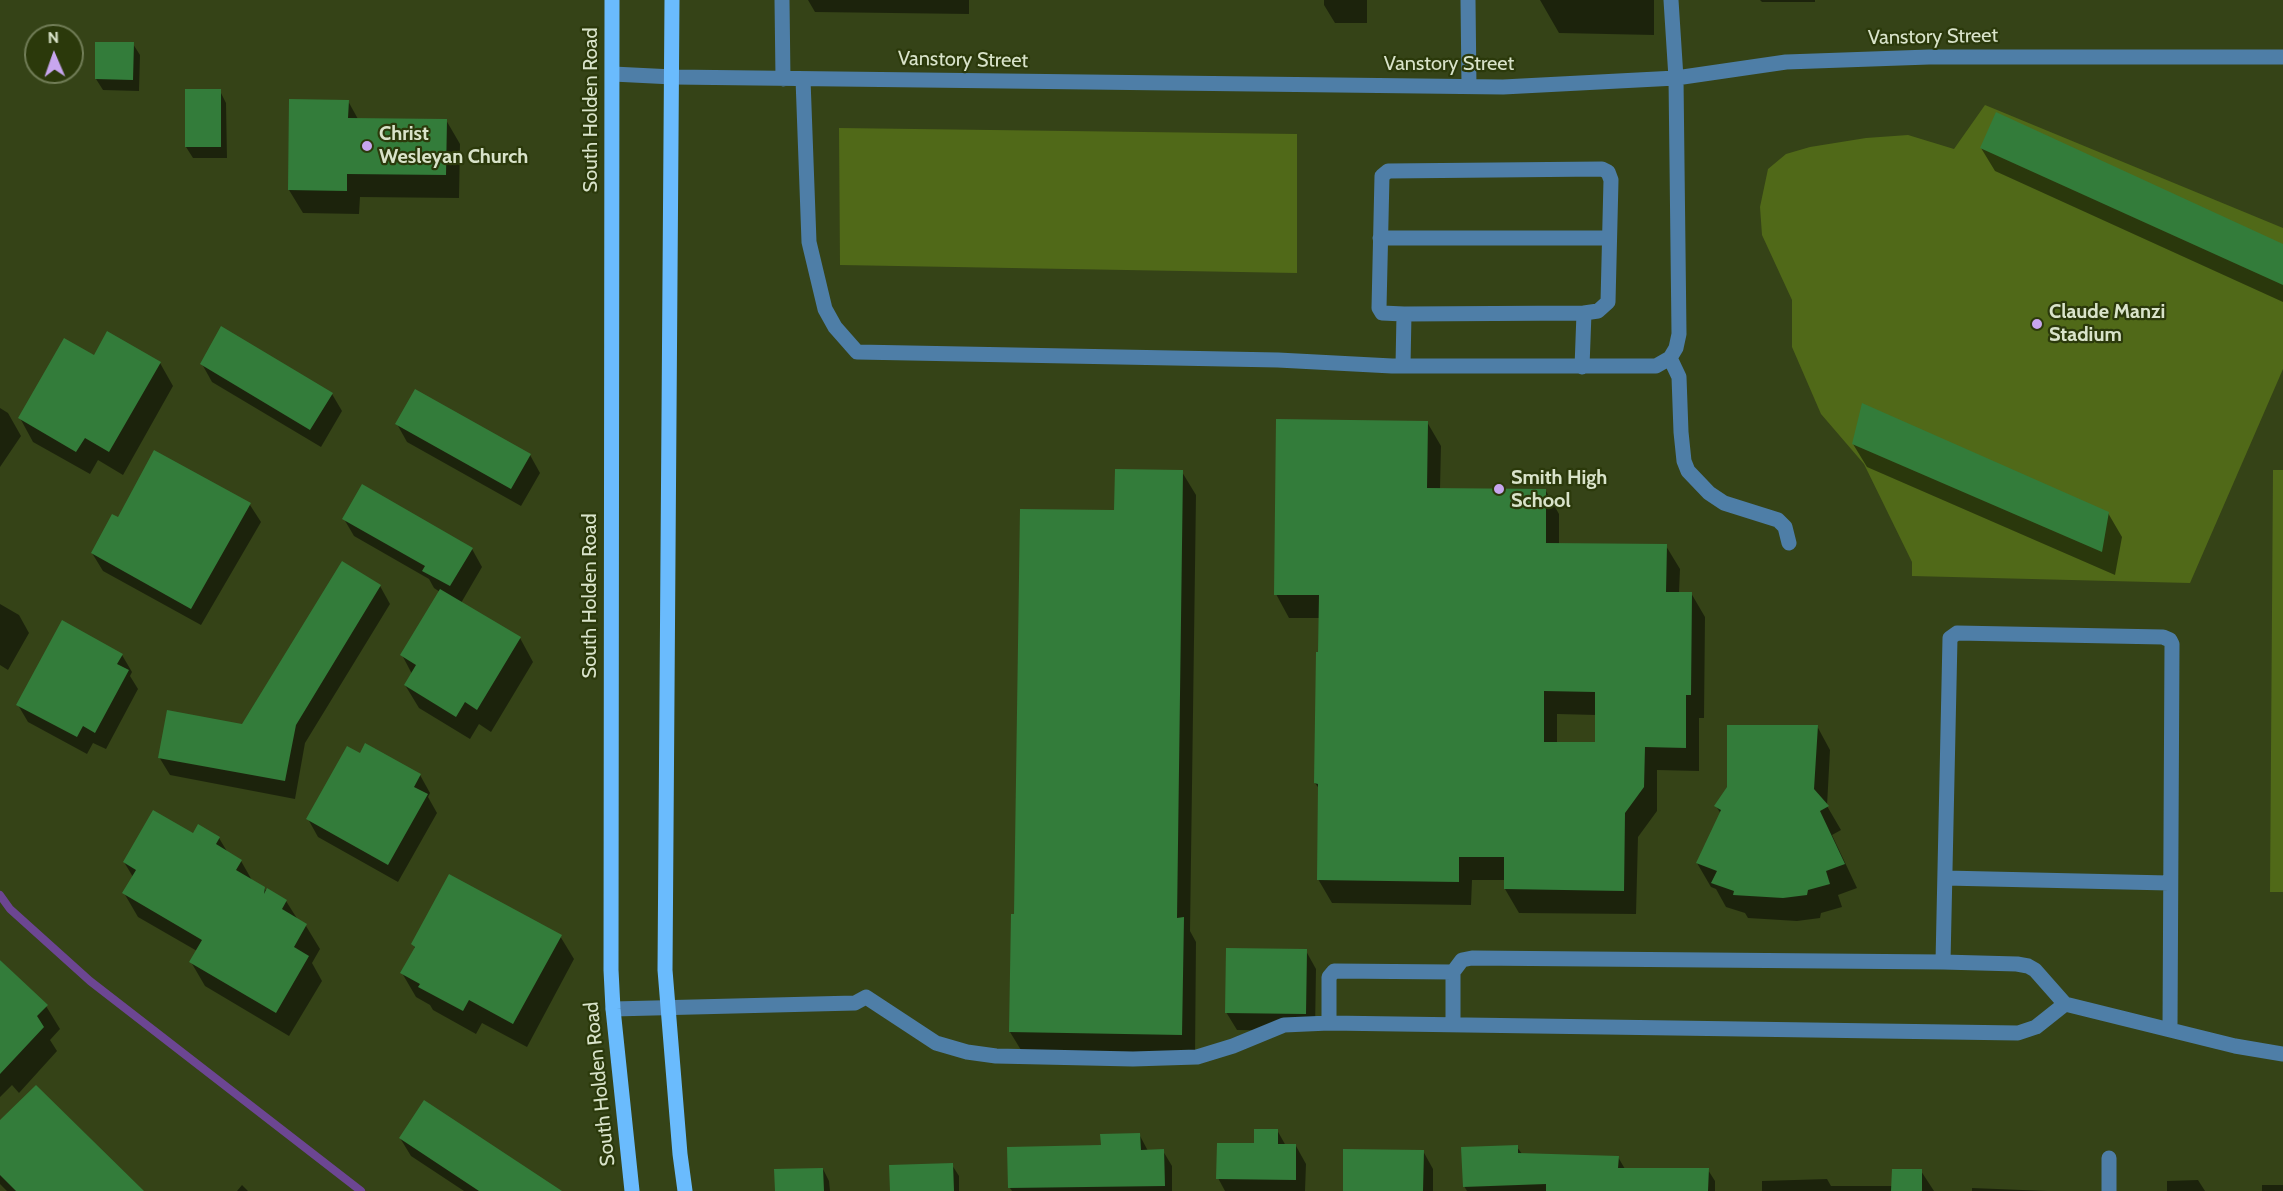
<!DOCTYPE html>
<style>
body{margin:0}
#map{position:relative;width:2283px;height:1191px;overflow:hidden;background:#354317;font-family:Cabin,sans-serif}
canvas{display:block}
.north{position:absolute;left:24px;top:24px;width:60px;height:60px;box-sizing:border-box;background:#2b390b;border:2px solid #717d57;border-radius:50%;rotate:358deg;font-size:16px;font-weight:700;line-height:24px;text-align:center;color:#d9e3ca}
.north::after{content:'';display:block;margin:auto;width:21px;height:27px;background:#c8a6ef;clip-path:polygon(50% 0,100% 100%,50% 72%,0 100%)}
</style>
<div id="map">
<canvas width="2283" height="1191"></canvas>
<div class="north">N</div>
</div>
<script>
const c = document.querySelector('canvas').getContext('2d');
c.lineJoin = 'round';
function fillPath(path, color) { c.fillStyle = color; c.fill(path, 'evenodd'); }
const poly = rows => new Path2D(rows.map(r => 'M' + r).join(''));
function stroke(path, color, width, dash) { c.strokeStyle = color; c.lineWidth = width; c.lineCap = dash ? 'butt' : 'round'; c.setLineDash(dash || []); c.stroke(path); }
function drawText(font, color, halo, rows, align = 'center') {
  c.font = font + ' Cabin,sans-serif'; c.lineWidth = 4.5; c.setLineDash([]); c.textBaseline = 'middle'; c.strokeStyle = halo; c.fillStyle = color; for (const [text, x, y, turn = 0] of rows) {
    c.save(); c.translate(x, y); c.rotate((+turn || 0) * Math.PI / 180); c.textAlign = isNaN(turn) ? turn : align; if (halo) c.strokeText(text, 0, 0); c.fillText(text, 0, 0); c.restore();
  }
}
fillPath(poly([
 [1985,105,2283,228,2283,369,2190,583,1912,576,1912,562,1864,464,1821,414,1792,347,1792,300,1762,235,1760,207,1768,169,1786,154,1810,147,1866,138,1908,135,1954,149],
 [839,128,1297,134,1297,273,840,265],
 [2273,470,2283,470,2283,892,2270,892]
]), '#506918');
fillPath(poly([
 [808,0,969,0,969,14,815,12],
 [1324,0,1367,0,1367,23,1335,23,1324,5],
 [1540,0,1654,0,1654,35,1559,33],
 [1760,0,1815,0,1815,2,1762,2],
 [133,44,140,55,139,91,103,90,96,79],
 [220,91,226,103,227,158,193,158,186,147],
 [348,101,358,119,446,120,460,144,459,198,360,197,359,214,303,213,289,190],
 [1981,148,2283,245,2283,302,1995,171],
 [94,357,160,363,173,386,123,475,98,460,90,474,33,442,20,418],
 [202,364,332,394,342,411,321,447,212,382],
 [0,408,8,413,21,436,0,467],
 [1427,422,1441,446,1440,489,1546,491,1559,514,1559,545,1666,546,1680,569,1679,593,1691,593,1705,617,1704,718,1699,718,1699,771,1657,770,1657,811,1638,837,1636,914,1519,913,1505,889,1505,880,1472,880,1471,905,1332,903,1318,879,1320,790,1315,783,1320,618,1289,618,1276,594],
 [1557,714,1596,715,1596,744,1557,743],
 [397,424,530,455,540,473,521,506,407,442],
 [1853,444,2108,513,2122,537,2115,575,1867,467],
 [154,453,250,505,261,522,201,625,103,571,92,553,118,519],
 [1182,472,1196,495,1190,931,1196,942,1195,1058,1024,1055,1010,1032,1016,915,1116,512],
 [344,519,472,549,482,567,461,603,520,638,533,662,491,732,479,724,470,739,419,708,405,685,412,674,402,655,440,592,434,588,429,579,354,536],
 [380,586,390,604,305,743,295,799,170,775,159,757,242,726],
 [0,604,19,615,29,633,8,670,0,665],
 [122,655,132,672,130,676,138,689,106,749,93,743,87,754,28,722,18,705],
 [1817,726,1830,750,1827,806,1841,830,1832,835,1857,888,1838,895,1842,907,1821,913,1820,918,1797,921,1748,918,1745,913,1726,907,1716,889,1711,887,1697,863,1721,814,1716,806],
 [360,755,420,775,430,793,428,797,437,813,398,882,318,837,308,819],
 [193,835,219,838,228,853,241,861,253,882,264,888,267,892,286,901,298,920,306,926,320,949,312,963,322,981,289,1036,205,986,191,962,197,951,138,917,124,893,133,877,124,862],
 [560,936,574,959,527,1047,482,1023,476,1034,433,1010,430,1005,416,997,402,973,415,949,413,944],
 [1306,951,1316,969,1315,1031,1237,1030,1226,1012],
 [0,960,46,1006,60,1029,50,1040,57,1051,19,1093,12,1085,0,1097],
 [0,1122,142,1191,7,1191,0,1184],
 [1277,1130,1286,1146,1296,1146,1306,1164,1305,1191,1225,1191,1218,1178,1255,1144],
 [1139,1134,1148,1151,1163,1151,1172,1166,1172,1191,1012,1191,1010,1188,1102,1146],
 [400,1138,555,1191,464,1191,411,1156],
 [1517,1147,1522,1154,1618,1157,1625,1169,1708,1170,1715,1181,1715,1191,1467,1191,1464,1186],
 [1423,1151,1433,1169,1433,1191,1344,1191],
 [952,1165,959,1176,959,1191,891,1191],
 [823,1169,829,1181,830,1191,777,1191],
 [1921,1171,1934,1191,1762,1191,1762,1181,1827,1179,1831,1186,1893,1186],
 [2198,1180,2205,1191,2167,1191,2167,1181],
 [242,1185,248,1191,237,1191],
 [2262,1185,2283,1185,2283,1191,2262,1191],
 [1972,1188,2047,1191,1972,1191]
]), '#0007');
stroke(poly([
 [0,895,10,909,90,981,361,1191]
]), '#6c4692', 8);
fillPath(poly([
 [95,42,134,42,133,80,95,79],
 [185,89,221,89,221,147,185,147],
 [289,99,349,100,348,118,447,119,446,175,347,174,347,191,288,190],
 [1996,112,2283,244,2283,285,1980,148],
 [221,326,333,393,310,430,200,364],
 [107,331,161,362,109,452,85,438,76,452,18,418,64,338,94,355],
 [415,389,531,454,511,489,395,424],
 [1862,403,2109,512,2102,552,1852,444],
 [1276,419,1428,421,1427,488,1546,489,1546,543,1667,544,1666,592,1692,592,1691,695,1686,695,1686,748,1645,747,1644,787,1625,813,1624,891,1504,889,1504,857,1459,857,1459,882,1317,880,1318,784,1314,783,1316,652,1318,652,1319,595,1274,595],
 [1544,691,1595,692,1595,742,1544,742],
 [154,450,251,503,191,609,91,553,112,514,118,517],
 [1115,469,1183,470,1177,918,1184,917,1182,1035,1009,1032,1011,914,1014,914,1020,509,1114,510],
 [362,484,473,548,450,586,422,571,425,566,342,519],
 [342,561,381,585,296,725,285,781,158,758,167,710,242,724],
 [440,589,521,637,477,710,465,702,456,717,404,685,416,665,400,655],
 [62,620,123,654,117,664,129,670,95,733,83,726,77,737,16,705],
 [1727,725,1818,725,1814,789,1829,806,1820,811,1845,864,1826,871,1830,884,1808,890,1807,895,1783,898,1733,895,1734,891,1711,883,1717,871,1696,863,1721,810,1714,806,1727,787],
 [365,743,421,774,414,787,428,794,388,865,306,819,347,746,360,753],
 [153,810,193,833,198,824,220,837,216,844,242,860,236,870,265,887,264,894,267,888,287,900,282,909,307,924,294,947,309,956,276,1013,189,962,202,940,122,893,136,870,123,862],
 [449,874,562,935,513,1024,469,1000,463,1011,418,987,420,984,400,973,415,947,411,944],
 [1226,948,1307,949,1306,1014,1225,1013],
 [0,960,48,1005,37,1016,44,1027,0,1074],
 [36,1085,144,1191,16,1191,0,1175,0,1120],
 [424,1100,562,1191,479,1191,399,1138],
 [1254,1129,1278,1129,1278,1144,1296,1144,1296,1180,1216,1179,1217,1143,1254,1143],
 [1140,1133,1141,1150,1164,1149,1165,1186,1008,1188,1007,1147,1101,1145,1100,1134],
 [1518,1145,1518,1153,1619,1156,1618,1168,1709,1168,1708,1191,1546,1191,1546,1184,1463,1187,1461,1147],
 [1343,1149,1424,1150,1423,1191,1343,1191],
 [953,1163,954,1191,890,1191,889,1165],
 [823,1168,824,1191,775,1191,774,1169],
 [1892,1169,1922,1169,1922,1191,1891,1191]
]), '#337c3a');
stroke(poly([
 [782,0,783,79],
 [1468,0,1469,86],
 [613,74,673,77,1503,87,1676,78,1786,62,1929,57,2283,57],
 [803,79,809,242,825,309,835,327,857,352,1278,360,1392,366,1656,366,1670,358,1676,348,1679,334,1676,78,1671,0],
 [1380,238,1609,238],
 [1404,314,1584,313],
 [1670,358,1679,377,1681,432,1684,461,1688,471,1709,493,1724,503,1778,520,1785,527,1789,543],
 [1403,366,1404,314,1382,313,1379,308,1382,176,1388,171,1602,169,1608,172,1611,180,1608,302,1598,311,1584,313,1582,367],
 [1945,878,2169,883],
 [1943,962,1950,638,1957,633,2163,637,2170,640,2172,644,2170,1028],
 [613,1009,855,1003,866,997,936,1043,967,1052,996,1056,1133,1059,1197,1057,1233,1046,1284,1025,1329,1023,2018,1033,2036,1027,2065,1004,2235,1046,2283,1054],
 [1329,1023,1329,977,1334,971,1453,972],
 [1453,1025,1453,972,1462,960,1472,958,1943,962,2017,964,2028,966,2035,970,2065,1004],
 [2109,1158,2109,1191]
]), '#4e7ea7', 15);
stroke(poly([
 [612,0,611,970,613,1009,632,1191],
 [672,0,665,970,680,1154,685,1191]
]), '#6abbfd', 15);
for (const [x, y, r, color] of [
 [367,146,6,"#c8a6ef"],
 [2037,324,6,"#c8a6ef"],
 [1499,489,6,"#c8a6ef"]
]) { const dot = new Path2D(); dot.arc(x, y, r, 0, 2 * Math.PI); c.fillStyle = color; c.fill(dot); stroke(dot, '#2b390b', 2); }
drawText('20px', '#d9e3ca', '#2b390b', [
 ["Vanstory Street",1933,37,-1],
 ["Vanstory Street",963,60,1],
 ["Vanstory Street",1449,64],
 ["South Holden Road",591,110,-90],
 ["South Holden Road",590,596,-90],
 ["South Holden Road",600,1084,-96]
]);
drawText('bold 20px', '#d9e3ca', '#2b390b', [
 ["Christ",379,134],
 ["Wesleyan Church",379,157],
 ["Claude Manzi",2049,312],
 ["Stadium",2049,335],
 ["Smith High",1511,478],
 ["School",1511,501]
], 'left');
</script>
